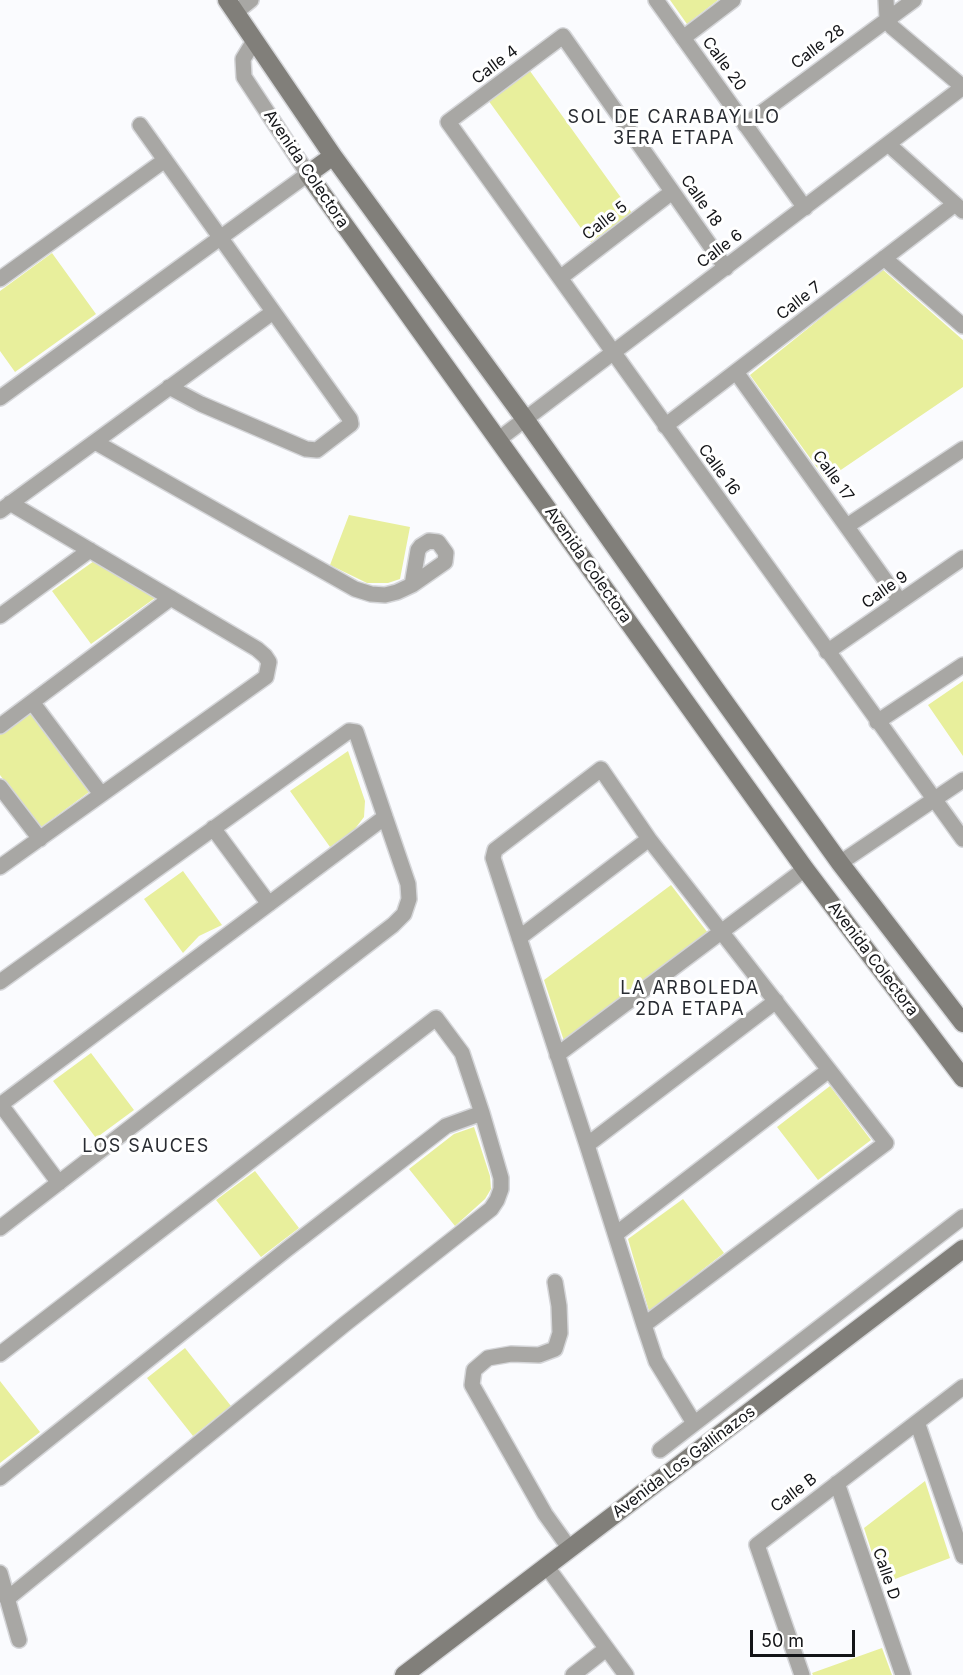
<!DOCTYPE html>
<style>
body{margin:0}
#map{position:relative;width:963px;height:1675px;overflow:hidden;background:#fafbfe;font-family:Inter,sans-serif}
canvas{display:block}
.scale{position:absolute;left:750px;top:1630px;width:105px;height:27px;box-sizing:border-box;border:3px solid #131417;border-top:0;padding-left:8px;font-size:18px;line-height:21px;white-space:nowrap;color:#131417;-webkit-text-stroke:4px #fff;paint-order:stroke}
</style>
<div id="map">
<canvas width="963" height="1675"></canvas>
<div class="scale">50 m</div>
</div>
<script>
const c = document.querySelector('canvas').getContext('2d');
c.lineJoin = 'round';
function fillPath(path, color) { c.fillStyle = color; c.fill(path, 'evenodd'); }
const poly = rows => new Path2D(rows.map(r => 'M' + r).join(''));
function stroke(path, color, width, dash) { c.strokeStyle = color; c.lineWidth = width; c.lineCap = dash ? 'butt' : 'round'; c.setLineDash(dash || []); c.stroke(path); }
function drawText(font, color, halo, rows, align = 'center') {
  c.font = font + ' Inter,sans-serif'; c.lineWidth = 6; c.setLineDash([]); c.textBaseline = 'middle'; c.strokeStyle = halo; c.fillStyle = color; for (const [text, x, y, turn = 0] of rows) {
    c.save(); c.translate(x, y); c.rotate((+turn || 0) * Math.PI / 180); c.textAlign = isNaN(turn) ? turn : align; if (halo) c.strokeText(text, 0, 0); c.fillText(text, 0, 0); c.restore();
  }
}
fillPath(poly([
 [670,0,718,0,687,24],
 [530,71,632,213,591,242,488,100],
 [52,253,96,314,15,372,0,351,0,291],
 [882,269,963,340,963,387,826,480,750,375],
 [349,515,410,527,400,579,388,583,367,583,330,565],
 [94,561,155,598,91,644,52,591],
 [963,681,963,756,928,705],
 [29,712,89,792,40,828,0,775,0,733],
 [348,751,365,801,364,817,354,830,330,847,290,791],
 [183,871,222,925,199,936,183,953,144,899],
 [671,885,708,933,564,1041,544,980],
 [91,1053,134,1110,96,1138,53,1081],
 [830,1086,871,1140,818,1180,777,1127],
 [474,1127,490,1176,491,1189,485,1199,455,1226,409,1169,454,1134],
 [255,1171,299,1228,261,1257,216,1200],
 [683,1199,724,1253,649,1311,628,1239],
 [185,1348,231,1406,193,1436,147,1378],
 [0,1381,40,1432,0,1463],
 [925,1481,950,1558,882,1584,864,1528],
 [882,1648,892,1675,813,1675,812,1673]
]), '#e8ef9c');
const street = poly([
 [656,0,805,208],
 [886,0,887,18,892,27,963,87],
 [235,13,251,0],
 [683,38,733,0],
 [140,125,350,419,351,424,317,450,306,449,201,404,169,387],
 [745,125,914,0],
 [888,144,963,211],
 [884,258,963,326],
 [726,268,563,36,448,122,963,839],
 [560,278,672,192],
 [0,279,165,160],
 [736,372,900,601],
 [0,398,308,174,244,77,243,59,254,41],
 [665,426,955,204],
 [499,439,963,87],
 [95,442,355,589,371,594,385,595,397,592,412,585,445,562,446,553,438,542,429,541,421,546,418,550,412,585],
 [0,511,273,312],
 [847,526,963,449],
 [0,616,90,550],
 [827,652,963,558],
 [32,702,101,794],
 [877,722,963,665],
 [0,726,171,598],
 [0,787,40,839],
 [213,828,269,904],
 [840,863,963,780],
 [0,867,266,677,269,662,265,656,257,649,10,503],
 [519,938,649,839],
 [0,982,349,731,356,732,408,884,409,899,404,914,393,925,0,1228],
 [557,1055,805,869],
 [0,1105,385,817],
 [1,1105,59,1183],
 [587,1145,776,1001],
 [616,1234,829,1070],
 [555,1282,559,1306,560,1333,555,1349,539,1355,511,1354,488,1358,474,1370,472,1385,545,1514,570,1549],
 [644,1325,886,1143,649,839,601,769,495,850,493,858,587,1145,644,1325,656,1361,694,1423],
 [0,1354,436,1018,462,1053,482,1113,501,1178,501,1189,497,1200,491,1209,345,1324,7,1599],
 [917,1422,963,1556],
 [660,1450,963,1217],
 [0,1478,286,1250,446,1126,482,1113],
 [837,1483,903,1675],
 [547,1567,626,1675],
 [0,1573,19,1640],
 [573,1675,606,1649],
 [802,1675,757,1545,963,1387]
]);
const secondary = poly([
 [227,0,333,156,525,419,716,690,840,863,963,1023],
 [333,156,308,174,805,869,963,1078],
 [404,1675,963,1249]
]);
stroke(street, '#d5d6d9', 18);
stroke(secondary, '#d5d6d9', 21);
stroke(street, '#a8a7a4', 15);
stroke(secondary, '#817f7a', 18);
drawText('16px', '#131417', '#fff', [
 ["Calle 28",818,47,-37],
 ["Calle 20",724,64,54],
 ["Calle 4",495,65,-37],
 ["Avenida Colectora",306,169,56],
 ["Calle 18",701,201,55],
 ["Calle 5",605,221,-38],
 ["Calle 6",720,249,-37],
 ["Calle 7",799,301,-38],
 ["Calle 16",719,470,54],
 ["Calle 17",833,476,54],
 ["Avenida Colectora",588,565,55],
 ["Calle 9",885,590,-35],
 ["Avenida Colectora",873,959,53],
 ["Avenida Los Gallinazos",684,1462,-37],
 ["Calle B",794,1493,-37],
 ["Calle D",886,1574,71]
]);
c.letterSpacing = '1.5px';
drawText('18px', '#292c32', '#fff', [
 ["SOL DE CARABAYLLO",674,118],
 ["3ERA ETAPA",674,139],
 ["LA ARBOLEDA",690,989],
 ["2DA ETAPA",690,1010],
 ["LOS SAUCES",146,1147]
]);
c.letterSpacing = '0px';
</script>
